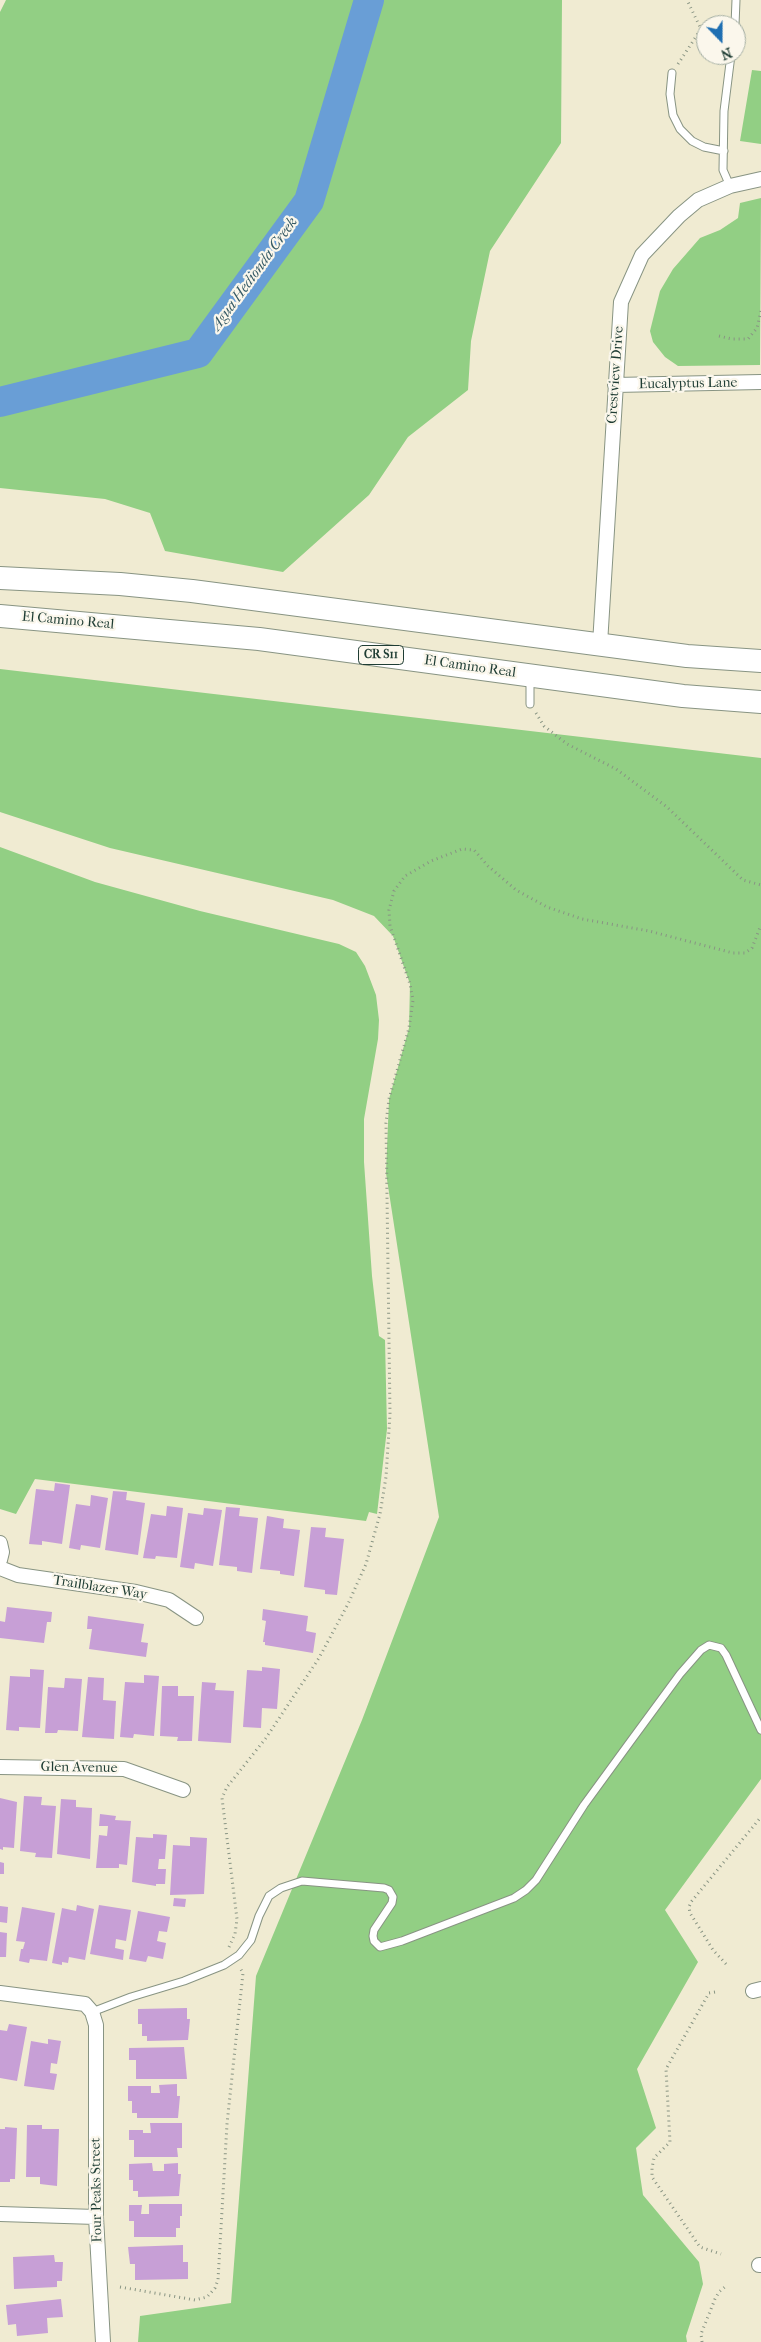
<!DOCTYPE html>
<style>
body{margin:0}
#map{position:relative;width:761px;height:2342px;overflow:hidden;background:#f0ebd2;font-family:"IM FELL French Canon",serif}
canvas{display:block}
.north{position:absolute;left:696px;top:15px;width:50px;height:50px;box-sizing:border-box;background:#fbf7ec;border:1px solid #a3ada2;border-radius:50%;rotate:158deg;font-size:14px;font-weight:700;line-height:20px;text-align:center;color:#1f3d34}
.north::after{content:'';display:block;margin:auto;width:18px;height:22px;background:#1f6fb2;clip-path:polygon(50% 0,100% 100%,50% 72%,0 100%)}
</style>
<div id="map">
<canvas width="761" height="2342"></canvas>
<div class="north">N</div>
</div>
<script>
const c = document.querySelector('canvas').getContext('2d');
c.lineJoin = 'round';
function fillPath(path, color) { c.fillStyle = color; c.fill(path, 'evenodd'); }
const poly = rows => new Path2D(rows.map(r => 'M' + r).join(''));
function stroke(path, color, width, dash) { c.strokeStyle = color; c.lineWidth = width; c.lineCap = dash ? 'butt' : 'round'; c.setLineDash(dash || []); c.stroke(path); }
function drawText(font, color, halo, rows, align = 'center') {
  c.font = font + ' "IM FELL French Canon",serif'; c.lineWidth = 4.5; c.setLineDash([]); c.textBaseline = 'middle'; c.strokeStyle = halo; c.fillStyle = color; for (const [text, x, y, turn = 0] of rows) {
    c.save(); c.translate(x, y); c.rotate((+turn || 0) * Math.PI / 180); c.textAlign = isNaN(turn) ? turn : align; if (halo) c.strokeText(text, 0, 0); c.fillText(text, 0, 0); c.restore();
  }
}
fillPath(poly([
 [6,0,562,0,561,143,490,251,471,341,468,390,408,437,369,495,283,572,165,551,150,513,105,499,0,488,0,12],
 [752,70,761,71,761,144,740,141],
 [761,198,760,365,678,366,665,357,653,342,650,331,660,291,673,269,700,238,720,230,738,218,740,203],
 [0,669,761,758,761,1779,665,1910,698,1962,637,2069,656,2128,636,2148,643,2195,699,2262,703,2284,686,2336,687,2342,138,2342,140,2316,231,2303,256,1976,362,1720,439,1517,386,1173,389,1099,409,1028,410,984,393,936,374,916,333,900,110,848,0,812],
 [0,847,95,882,200,911,339,944,356,952,365,966,376,995,379,1020,378,1039,364,1119,364,1162,372,1276,379,1336,385,1340,387,1429,377,1514,369,1512,366,1521,35,1479,16,1514,0,1509]
]), '#92cf84');
stroke(poly([
 [0,402,198,353,309,201,369,0]
]), '#699ed6', 30);
fillPath(poly([
 [55,1483,70,1485,62,1544,42,1541,42,1545,29,1544,36,1489,54,1491],
 [113,1491,127,1492,126,1500,145,1503,138,1555,105,1550],
 [91,1495,108,1498,100,1548,81,1545,80,1550,69,1548,76,1504,90,1506],
 [167,1506,183,1508,177,1558,156,1556,155,1559,143,1558,151,1514,166,1516],
 [226,1507,240,1508,239,1516,258,1518,252,1573,237,1571,237,1567,219,1565],
 [204,1508,222,1510,213,1566,195,1563,194,1569,180,1567,188,1513,203,1515],
 [267,1516,284,1519,283,1528,300,1530,294,1576,280,1574,280,1571,260,1569],
 [311,1527,326,1528,325,1537,344,1539,337,1595,325,1594,325,1590,304,1587],
 [7,1607,52,1612,51,1622,47,1622,44,1643,0,1638,0,1621,5,1622],
 [263,1609,308,1616,306,1631,316,1633,313,1653,265,1645,265,1642,263,1642,266,1621,262,1620],
 [88,1616,144,1624,141,1642,148,1643,146,1657,89,1649,92,1629,87,1629],
 [262,1667,280,1669,277,1709,262,1708,261,1728,243,1727,247,1670,262,1671],
 [30,1669,44,1670,40,1728,19,1727,19,1731,6,1730,10,1676,30,1677],
 [144,1675,159,1676,154,1736,134,1734,133,1738,120,1737,125,1682,144,1683],
 [88,1677,104,1678,103,1700,116,1701,114,1739,82,1737],
 [65,1678,82,1679,78,1731,58,1730,57,1733,45,1733,48,1687,64,1688],
 [202,1682,216,1683,215,1690,234,1691,231,1743,198,1741],
 [162,1686,178,1686,178,1696,194,1696,192,1741,177,1741,178,1737,160,1736],
 [24,1796,42,1797,41,1805,56,1806,52,1858,35,1857,36,1853,20,1851],
 [0,1798,17,1802,14,1848,3,1847,3,1850,0,1849],
 [61,1799,76,1800,76,1807,92,1808,90,1859,57,1854],
 [100,1814,116,1816,115,1820,131,1821,127,1865,119,1864,119,1868,96,1868,99,1835,107,1836,108,1826,99,1826],
 [153,1834,167,1835,165,1859,159,1859,158,1869,166,1869,165,1884,156,1884,156,1886,132,1882,136,1837,153,1838],
 [190,1837,207,1838,204,1894,170,1895,173,1845,190,1846],
 [0,1862,4,1863,4,1874,0,1874],
 [174,1898,186,1899,185,1907,173,1906],
 [77,1905,94,1909,85,1960,69,1957,68,1963,62,1962,62,1965,52,1963,62,1908,76,1911],
 [99,1905,131,1910,126,1941,116,1939,115,1948,124,1950,123,1960,90,1954],
 [0,1906,8,1907,7,1923,0,1922],
 [22,1907,55,1913,47,1961,30,1959,29,1963,19,1961,21,1949,23,1949,25,1942,16,1941],
 [138,1911,170,1917,167,1932,159,1931,157,1941,166,1943,163,1959,148,1956,146,1962,129,1959],
 [0,1932,7,1933,6,1957,0,1957],
 [187,2008,187,2019,190,2019,188,2040,147,2041,147,2036,142,2036,142,2024,138,2024,138,2009],
 [9,2024,27,2027,17,2081,0,2078,0,2030,7,2031],
 [48,2039,61,2041,57,2064,51,2063,50,2073,57,2074,54,2090,24,2086,31,2041,48,2044],
 [184,2047,187,2079,136,2079,136,2060,129,2060,129,2048],
 [177,2084,177,2096,180,2096,178,2118,137,2118,137,2113,132,2113,132,2101,128,2101,128,2086,151,2086,151,2093,160,2093,159,2085],
 [150,2123,182,2123,182,2148,177,2148,178,2157,134,2157,134,2140,129,2140,129,2130,143,2130,143,2133,151,2133],
 [27,2125,42,2125,42,2129,59,2129,57,2186,40,2184,40,2177,26,2177],
 [5,2127,17,2128,15,2179,10,2179,10,2182,0,2182,0,2129,5,2129],
 [152,2163,153,2171,164,2171,164,2164,178,2163,178,2174,181,2174,179,2196,138,2197,138,2191,133,2191,133,2180,129,2180,129,2164],
 [149,2204,182,2204,182,2216,180,2216,180,2228,176,2228,176,2237,134,2237,134,2221,129,2221,129,2205,142,2205,141,2214,149,2214],
 [183,2245,183,2262,188,2262,188,2279,135,2280,135,2264,130,2264,128,2247],
 [54,2255,55,2262,63,2262,62,2281,57,2281,57,2287,14,2289,13,2257],
 [61,2299,63,2317,47,2318,48,2333,17,2336,16,2324,8,2325,6,2305]
]), '#c79fd6');
const lane = poly([
 [735,25,736,0],
 [672,73,670,94,673,115,680,129,692,141,704,147,724,151],
 [730,186,723,170,724,111,731,55],
 [530,677,530,704],
 [92,2012,131,1997,184,1981,224,1965,239,1955,251,1940,259,1916,269,1896,281,1888,302,1881,384,1888,389,1890,393,1897,392,1903,374,1930,373,1936,374,1941,380,1947,402,1941,514,1898,526,1890,536,1880,584,1805,630,1742,680,1674,701,1650,709,1645,721,1648,726,1655,761,1730]
]);
const street = poly([
 [615,385,761,382],
 [600,644,621,302,642,255,679,216,698,200,730,186,761,179],
 [0,1543,2,1552,0,1560],
 [0,1568,18,1575,136,1592,169,1600,196,1618],
 [0,1767,124,1769,183,1790],
 [753,1991,761,1989],
 [0,1993,85,2004,92,2012,96,2025,96,2217,103,2342],
 [0,2214,96,2217],
 [759,2265,761,2265]
]);
const primary = poly([
 [0,578,120,584,192,591,687,656,761,661],
 [0,616,259,639,683,696,761,702]
]);
stroke(lane, '#889483', 9);
stroke(street, '#889483', 16);
stroke(primary, '#889483', 24);
stroke(poly([
 [678,64,701,29,687,0],
 [719,336,732,339,748,339,757,328,761,311],
 [536,713,544,726,567,744,616,769,667,807,743,880,761,885],
 [229,1947,235,1934,237,1919,222,1798,227,1787,266,1738,319,1658,348,1604,366,1564,380,1514,386,1477,390,1414,386,1123,389,1099,409,1028,413,1000,410,984,390,926,389,910,394,891,405,876,431,861,462,849,474,850,488,866,516,890,547,907,582,919,649,931,733,953,745,953,752,948,761,925],
 [726,1964,713,1950,690,1913,689,1907,691,1902,761,1817],
 [715,1992,709,1993,666,2069,670,2142,654,2158,652,2168,652,2177,700,2247,721,2254],
 [120,2287,195,2300,207,2297,215,2288,218,2280,227,2124,243,1973,240,1968],
 [702,2342,701,2334,715,2299,719,2292,726,2286]
]), '#889483', 3, [1, 4]);
stroke(lane, '#fff', 7);
stroke(street, '#fff', 14);
stroke(primary, '#fff', 22);
for (const [x, y, w] of [
 [381,655,45]
]) { const box = new Path2D(); box.roundRect(x - w / 2, y - 9.5, w, 19, 4); c.fillStyle = '#fbf7ec'; c.fill(box); stroke(box, '#1f3d34', 1); }
drawText('bold 12px', '#1f3d34', null, [
 ["CR S11",381,655]
]);
drawText('14px', '#1f3d34', '#fbf7ec', [
 ["Crestview Drive",616,375,-86],
 ["Eucalyptus Lane",688,384,-1],
 ["El Camino Real",68,621,5],
 ["El Camino Real",470,667,8],
 ["Trailblazer Way",100,1588,9],
 ["Glen Avenue",79,1768,1],
 ["Four Peaks Street",97,2190,-91]
]);
drawText('italic 15px', '#355a65', '#fbf7ec', [
 ["Agua Hedionda Creek",255,274,-54]
]);
</script>
